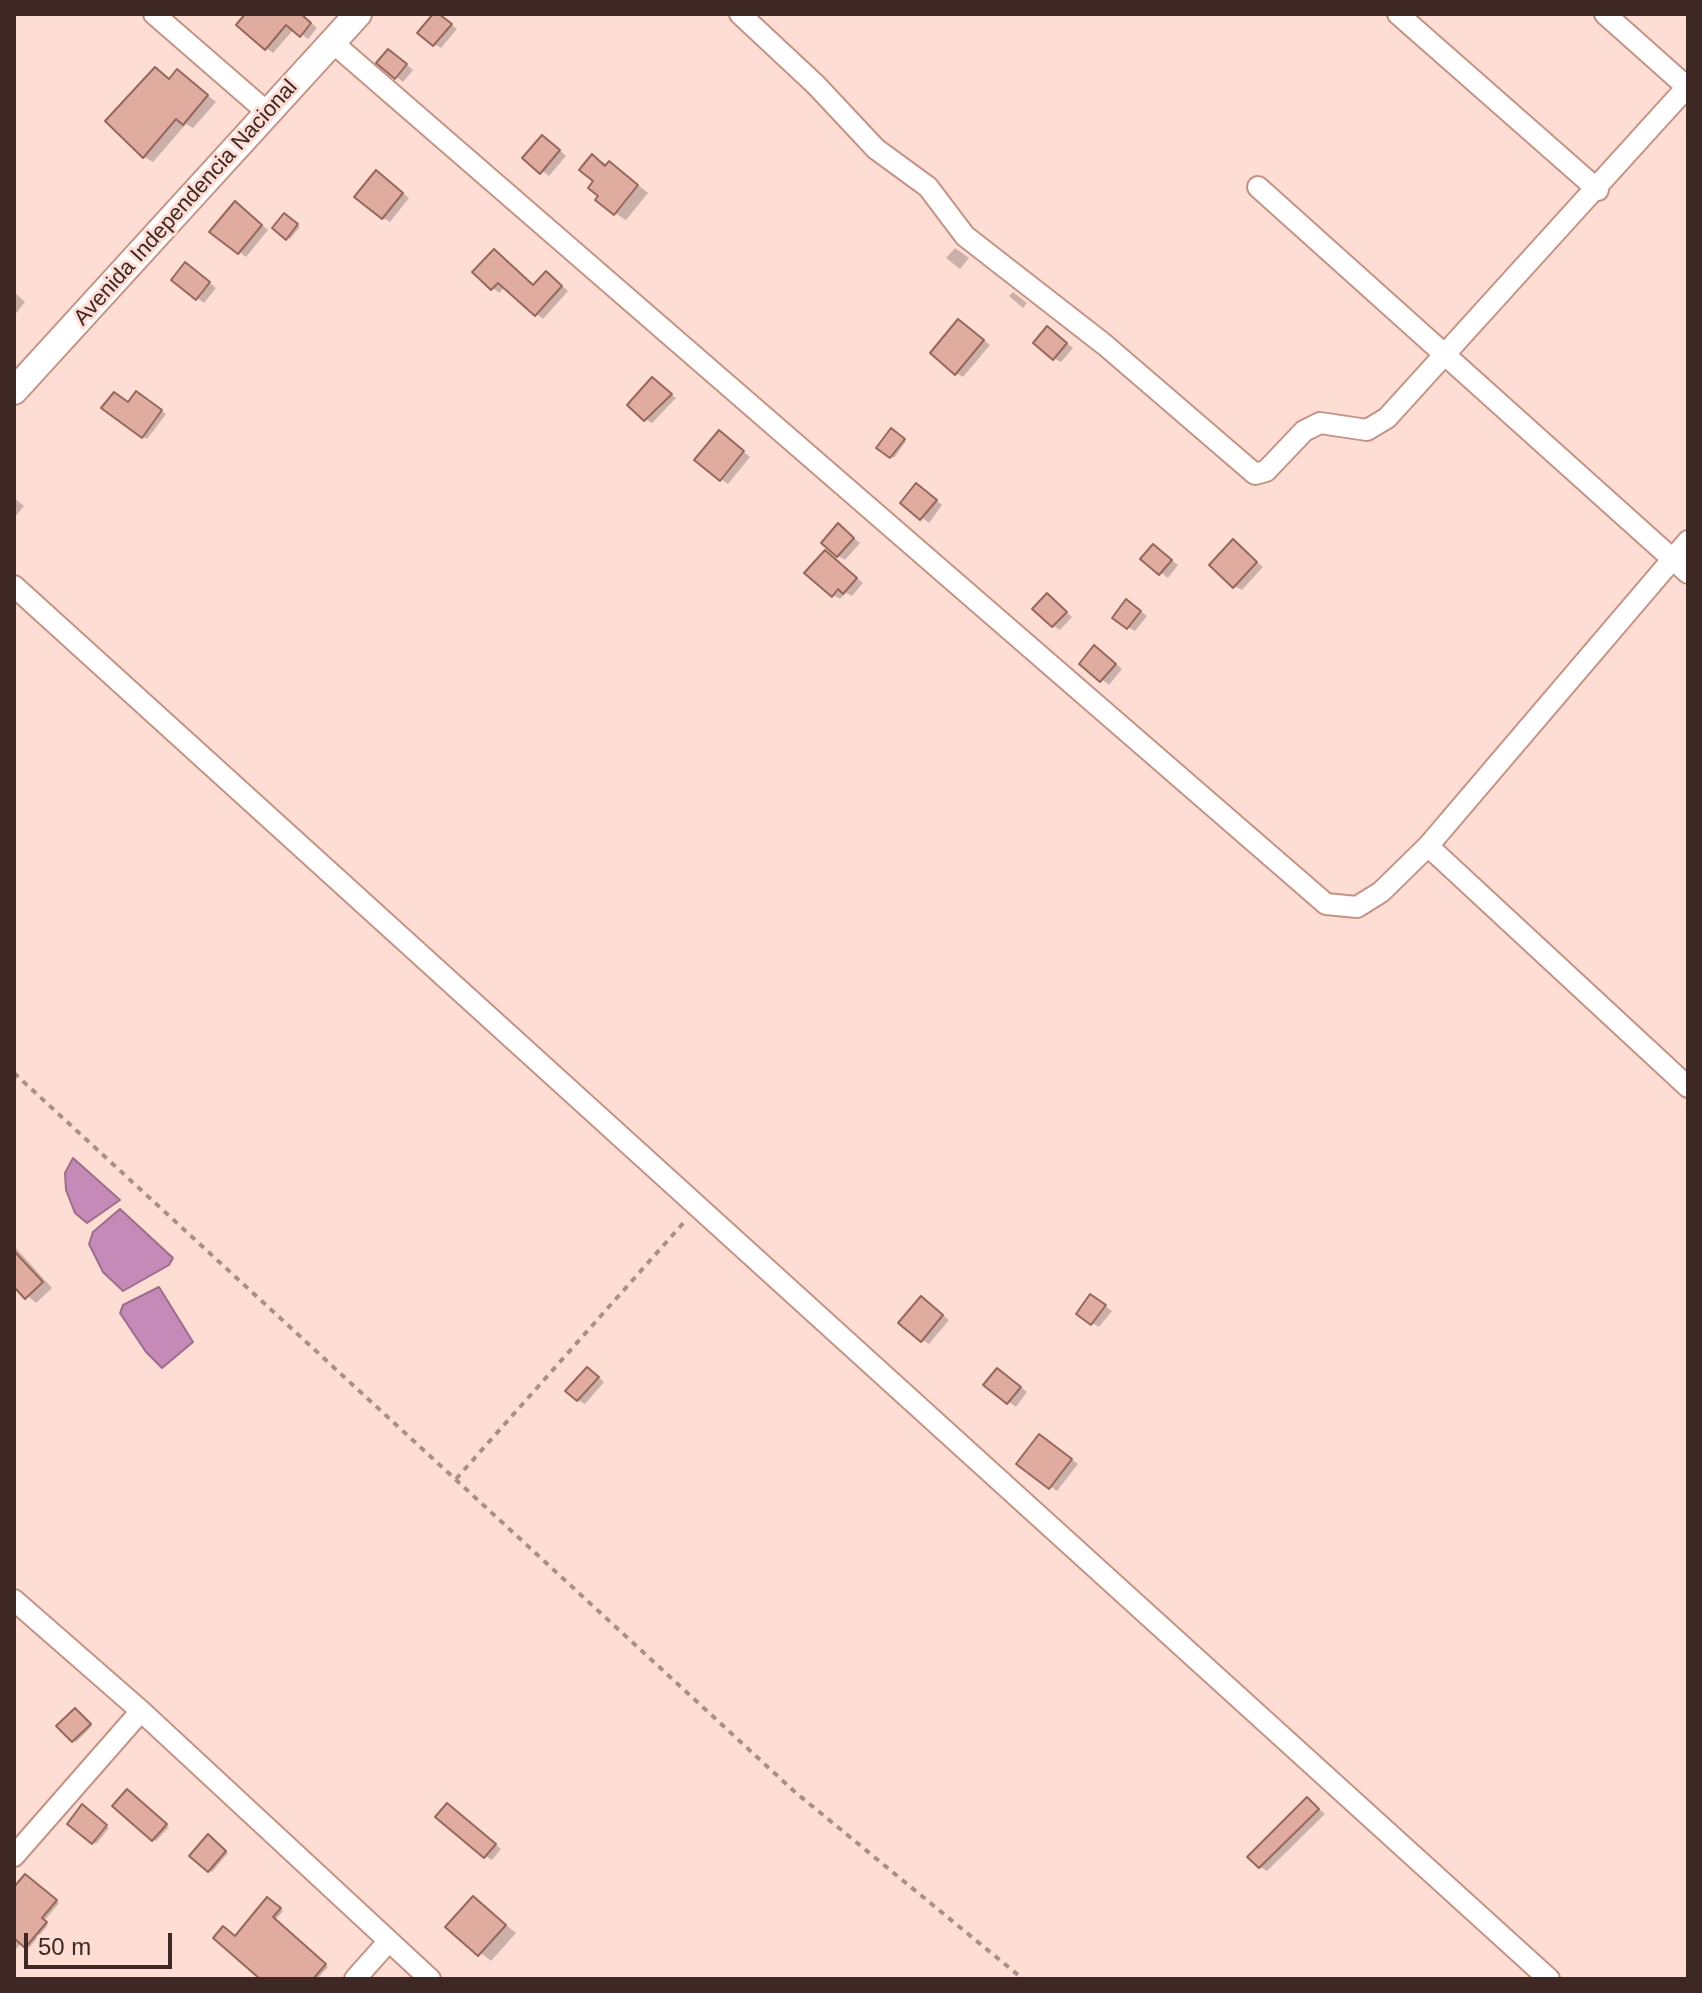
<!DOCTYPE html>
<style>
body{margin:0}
#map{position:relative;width:1702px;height:1993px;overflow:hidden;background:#feddd5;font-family:Arial,sans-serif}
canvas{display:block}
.frame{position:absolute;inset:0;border:16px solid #3d2823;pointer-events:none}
.scale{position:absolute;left:24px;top:1933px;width:148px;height:36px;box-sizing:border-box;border:4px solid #3d2823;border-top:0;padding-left:10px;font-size:24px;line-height:28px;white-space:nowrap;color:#3d2823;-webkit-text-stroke:6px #feddd5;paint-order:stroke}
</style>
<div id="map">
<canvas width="1702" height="1993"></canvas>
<div class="frame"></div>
<div class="scale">50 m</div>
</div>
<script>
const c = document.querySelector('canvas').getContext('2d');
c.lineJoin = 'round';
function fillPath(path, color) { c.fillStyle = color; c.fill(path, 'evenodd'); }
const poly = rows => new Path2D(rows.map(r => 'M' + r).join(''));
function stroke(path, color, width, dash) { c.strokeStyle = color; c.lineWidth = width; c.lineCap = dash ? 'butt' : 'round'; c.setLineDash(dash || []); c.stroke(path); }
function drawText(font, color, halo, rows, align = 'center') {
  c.font = font + ' Arial,sans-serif'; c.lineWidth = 6; c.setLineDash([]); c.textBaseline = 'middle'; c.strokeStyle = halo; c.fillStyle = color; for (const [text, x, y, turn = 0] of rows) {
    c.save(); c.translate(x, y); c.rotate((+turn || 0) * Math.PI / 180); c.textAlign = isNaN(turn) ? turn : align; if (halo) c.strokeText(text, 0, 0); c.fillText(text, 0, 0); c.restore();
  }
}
const water = poly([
 [73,1158,120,1200,87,1223,75,1213,66,1190,65,1173,73,1158],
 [120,1209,173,1258,169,1265,123,1291,103,1272,89,1244,93,1232,120,1209],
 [159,1287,193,1342,162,1368,146,1352,120,1313,123,1305,159,1287]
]);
fillPath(water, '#c68ab9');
stroke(water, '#9d6d8c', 2);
fillPath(poly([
 [248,14,301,14,317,28,308,39,294,29,273,53,266,48],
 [436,14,457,29,441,48,434,44],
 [396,55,413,70,403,82,379,63],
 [155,70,171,80,178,71,216,102,193,128,186,124,153,162,144,157],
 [549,141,566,156,549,176,525,158],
 [592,157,620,170,648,193,626,220,615,213,601,196],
 [384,177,409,198,390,222,383,218],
 [242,208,268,230,246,257,212,232],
 [287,217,300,227,290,239,287,238],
 [955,248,969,258,960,269,946,258],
 [495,251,535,286,553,278,568,291,543,319,505,287,499,293,475,272],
 [193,269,216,288,204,303,174,280],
 [14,292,25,302,14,316],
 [1013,292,1027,303,1023,308,1009,296],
 [966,326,990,345,963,377,956,373],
 [1054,333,1073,348,1061,362,1054,358],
 [653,379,676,398,652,423,645,419],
 [141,396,166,414,147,439,143,437,129,404],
 [892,431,906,441,894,458,879,447],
 [726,437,750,457,728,484,721,479],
 [923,490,942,505,929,523,902,503],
 [14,498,24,506,14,518],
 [839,526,860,543,845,560,838,556],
 [1233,542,1263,567,1242,590,1234,586],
 [1154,546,1178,565,1168,578,1143,559],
 [825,552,863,583,852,596,846,593,840,599,833,595],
 [1047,596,1072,617,1060,630,1053,626],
 [1134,606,1147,616,1135,631,1128,627],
 [1102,652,1122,669,1109,685,1082,664],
 [14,1246,52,1288,36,1303,14,1284],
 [1098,1301,1112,1311,1099,1327,1092,1323],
 [928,1303,949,1320,929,1344,922,1340],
 [594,1373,604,1382,585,1404,578,1400],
 [1005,1374,1027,1392,1016,1407,986,1384],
 [1047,1441,1078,1464,1057,1491,1019,1464],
 [78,1712,92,1726,76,1742,59,1726],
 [130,1793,169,1827,156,1841,114,1806],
 [1308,1799,1325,1814,1267,1871,1260,1867],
 [85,1809,109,1828,96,1844,69,1823],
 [454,1810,501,1849,492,1860,485,1856],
 [211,1838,228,1853,212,1872,209,1870],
 [28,1878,59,1903,44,1921,48,1925,29,1948,22,1943,14,1951,14,1889],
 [473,1899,516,1933,491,1961,448,1927],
 [271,1901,283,1911,275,1920,328,1967,317,1979,254,1979,258,1975,235,1939]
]), '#0003');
const building = poly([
 [245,14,301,14,311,23,300,37,286,25,265,50,236,25,245,14],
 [433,14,439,14,452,24,433,46,417,33,433,14],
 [388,49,407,64,395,79,376,63,388,49],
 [155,67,169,79,177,69,208,95,183,125,176,119,143,158,105,121,155,67],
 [542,135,560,150,540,174,522,158,542,135],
 [592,154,605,166,609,161,638,185,614,215,595,200,598,196,588,188,593,181,579,170,592,154],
 [376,170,403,193,382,219,354,197,376,170],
 [235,201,262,225,238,254,209,232,235,201],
 [284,213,298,224,286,240,272,228,284,213],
 [494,249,533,285,546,271,562,286,535,316,498,283,491,290,472,272,494,249],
 [185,262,210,282,196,300,171,280,185,262],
 [958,319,984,340,955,375,930,353,958,319],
 [1047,326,1067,343,1053,360,1033,343,1047,326],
 [652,377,672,394,644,421,627,405,652,377],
 [136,391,162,410,142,438,101,408,114,392,128,402,136,391],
 [891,428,905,439,890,458,876,448,891,428],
 [719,430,744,451,720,481,694,460,719,430],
 [916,483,937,500,920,520,900,503,916,483],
 [838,523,854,538,837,557,821,543,838,523],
 [1233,539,1257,562,1233,588,1209,565,1233,539],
 [1153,544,1172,560,1159,575,1140,559,1153,544],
 [825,550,857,578,843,594,838,589,832,597,804,573,825,550],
 [1047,593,1067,612,1052,627,1032,609,1047,593],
 [1126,599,1141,611,1127,629,1112,618,1126,599],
 [1094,645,1116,664,1100,682,1079,664,1094,645],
 [14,1251,43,1282,25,1299,14,1287,14,1251],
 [1090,1294,1106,1305,1091,1325,1076,1314,1090,1294],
 [921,1296,943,1315,921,1342,898,1323,921,1296],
 [587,1367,599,1377,577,1401,565,1391,587,1367],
 [997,1368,1021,1387,1007,1404,983,1385,997,1368],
 [1039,1434,1072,1459,1049,1489,1016,1464,1039,1434],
 [75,1708,91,1724,72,1742,56,1726,75,1708],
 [127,1789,167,1824,152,1841,112,1806,127,1789],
 [1307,1797,1319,1809,1259,1868,1247,1857,1307,1797],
 [447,1803,496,1844,484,1858,435,1817,447,1803],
 [82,1804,107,1825,92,1844,67,1824,82,1804],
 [208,1834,226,1851,208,1872,189,1856,208,1834],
 [25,1874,57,1900,42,1918,47,1922,25,1948,14,1938,14,1887,25,1874],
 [473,1896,506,1925,478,1956,445,1927,473,1896],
 [267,1897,281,1908,273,1917,326,1964,313,1979,260,1979,213,1938,223,1926,235,1936,267,1897]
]);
fillPath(building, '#e0ac9f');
stroke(building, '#96675b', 2);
const minor = poly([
 [154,14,268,113],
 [740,14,816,85,876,149,928,187,965,236,1105,345,1255,474,1266,471,1304,431,1320,423,1367,430,1387,418,1688,86],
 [1398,14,1598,190],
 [1605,14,1688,88],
 [332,42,1326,904,1357,907,1381,892,1428,846,1688,541],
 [1258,187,1688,573],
 [14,586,1549,1979],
 [1428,846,1688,1087],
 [14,1600,141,1711,430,1979],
 [14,1856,141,1711],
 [355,1979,388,1942]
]);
const major = poly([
 [14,391,358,14]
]);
stroke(minor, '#c59386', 24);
stroke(major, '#c59386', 30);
stroke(poly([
 [14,1073,795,1792,1023,1979],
 [456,1479,686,1220]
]), '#aa8e87', 4, [6, 6]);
stroke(minor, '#fff', 20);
stroke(major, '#fff', 26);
drawText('22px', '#3d2823', '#feddd5', [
 ["Avenida Independencia Nacional",186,203,-48]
]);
</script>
